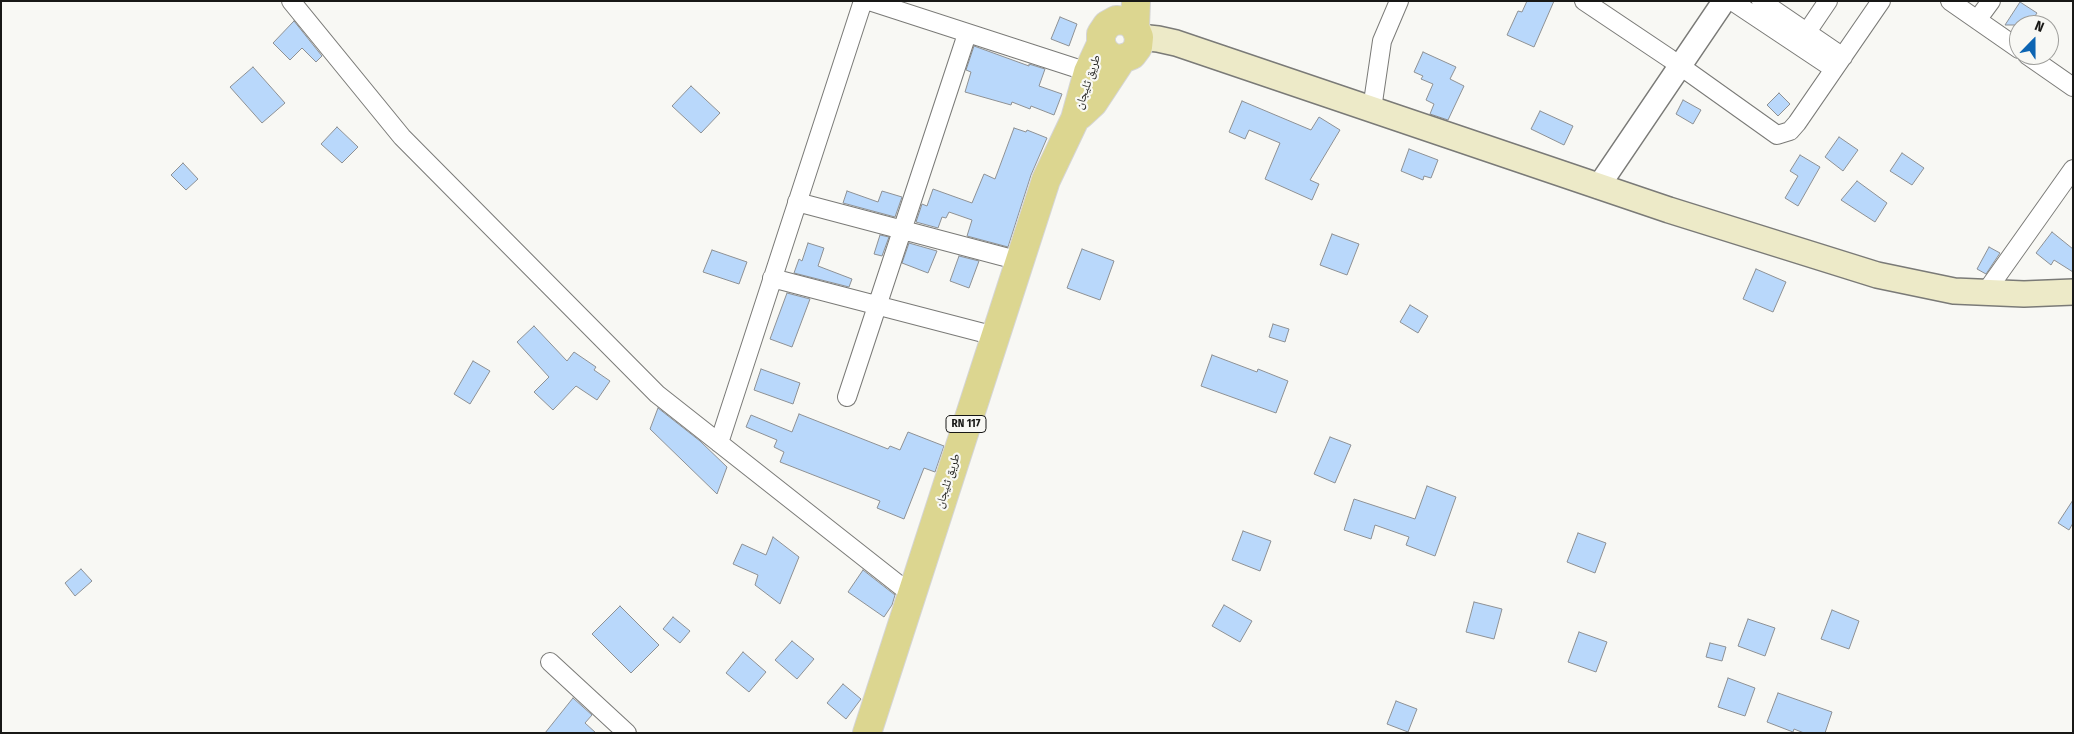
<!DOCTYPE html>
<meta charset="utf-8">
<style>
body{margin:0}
#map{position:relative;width:2074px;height:734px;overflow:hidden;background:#f8f8f4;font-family:"Fira Sans Condensed",sans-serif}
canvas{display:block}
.frame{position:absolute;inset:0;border:2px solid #181816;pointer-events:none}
.north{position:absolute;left:2009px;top:15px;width:50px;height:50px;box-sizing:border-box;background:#f8f8f4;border:1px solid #9e9e9b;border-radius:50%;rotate:22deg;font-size:14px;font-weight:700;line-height:20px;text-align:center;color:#181816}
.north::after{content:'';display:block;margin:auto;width:18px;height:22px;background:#0d65b3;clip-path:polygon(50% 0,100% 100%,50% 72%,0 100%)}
</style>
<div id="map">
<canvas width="2074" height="734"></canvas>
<div class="frame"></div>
<div class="north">N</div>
</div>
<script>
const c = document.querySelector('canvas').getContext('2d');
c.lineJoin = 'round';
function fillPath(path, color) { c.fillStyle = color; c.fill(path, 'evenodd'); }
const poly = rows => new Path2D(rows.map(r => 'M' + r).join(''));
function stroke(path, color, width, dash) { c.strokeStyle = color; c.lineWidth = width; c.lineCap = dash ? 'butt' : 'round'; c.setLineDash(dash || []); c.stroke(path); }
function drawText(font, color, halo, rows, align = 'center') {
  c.font = font + ' "Fira Sans Condensed","Noto Naskh Arabic",sans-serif'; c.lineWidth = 4.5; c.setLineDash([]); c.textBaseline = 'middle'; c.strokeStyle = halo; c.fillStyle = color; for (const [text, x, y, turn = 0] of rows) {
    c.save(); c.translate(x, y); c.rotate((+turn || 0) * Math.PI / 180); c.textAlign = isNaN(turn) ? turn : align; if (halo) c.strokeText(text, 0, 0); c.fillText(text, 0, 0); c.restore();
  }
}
const building = poly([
 [1527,1,1554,1,1534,47,1507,35,1518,11,1522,12,1527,1],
 [2020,2,2037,13,2029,25,2005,25,2020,2],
 [1060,17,1077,24,1069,46,1051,39,1060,17],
 [294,21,322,56,316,62,302,48,290,60,273,43,294,21],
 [974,46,1029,66,1029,64,1045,69,1039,86,1062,94,1054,115,1031,106,1030,109,1012,102,1011,105,965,92,971,72,966,70,974,46],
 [1423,52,1456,67,1450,79,1464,86,1448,120,1430,114,1434,104,1426,100,1433,84,1421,79,1423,76,1414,72,1423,52],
 [253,67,285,103,262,123,230,87,253,67],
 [691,86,720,113,701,133,672,106,691,86],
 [1779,93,1790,104,1778,116,1767,105,1779,93],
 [1683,100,1701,110,1693,124,1676,114,1683,100],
 [1242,101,1311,130,1319,117,1340,130,1310,180,1319,184,1312,200,1265,179,1280,143,1249,130,1245,139,1229,132,1242,101],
 [1540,111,1573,126,1564,145,1531,129,1540,111],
 [337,127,358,147,342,163,321,144,337,127],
 [1014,128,1026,132,1027,130,1047,138,1031,175,1008,247,967,236,972,220,949,212,946,218,942,217,938,228,916,222,922,204,927,206,933,189,972,203,984,174,995,179,1014,128],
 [1839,137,1858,150,1843,171,1825,157,1839,137],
 [1409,149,1438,160,1431,178,1424,176,1423,180,1401,171,1409,149],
 [1902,153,1924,168,1912,185,1890,171,1902,153],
 [1800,155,1820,167,1798,206,1785,198,1798,176,1790,171,1800,155],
 [183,163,198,179,186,190,171,175,183,163],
 [1857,181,1887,203,1875,222,1841,200,1857,181],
 [847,191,878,202,882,191,902,197,895,217,843,203,847,191],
 [2052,232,2073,249,2073,272,2054,260,2051,265,2036,253,2052,232],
 [1332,234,1359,244,1347,275,1320,265,1332,234],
 [880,235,889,237,882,256,874,254,880,235],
 [808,243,824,248,818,266,852,279,849,287,794,273,799,259,802,261,808,243],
 [909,243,937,251,928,273,902,263,909,243],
 [1989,247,2000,253,1986,274,1977,269,1989,247],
 [1082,249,1114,261,1100,300,1067,288,1082,249],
 [712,250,747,262,739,284,703,272,712,250],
 [959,256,979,261,969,288,950,281,959,256],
 [1756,269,1786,282,1773,312,1743,299,1756,269],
 [787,293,810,299,792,347,770,339,787,293],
 [1410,305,1428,316,1418,333,1400,322,1410,305],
 [1273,324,1289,329,1285,342,1269,337,1273,324],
 [534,326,567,361,574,352,596,367,594,370,610,381,597,400,576,386,553,410,534,392,549,377,517,342,534,326],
 [1212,355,1257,372,1258,369,1288,381,1276,413,1201,386,1212,355],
 [473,361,490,371,470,404,454,394,473,361],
 [761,369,800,383,793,404,754,390,761,369],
 [658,408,700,441,727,467,717,494,650,429,658,408],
 [799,414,888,449,890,446,900,450,908,432,944,446,935,472,924,468,904,519,877,508,880,501,780,462,784,452,774,447,777,440,746,427,751,415,792,432,799,414],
 [1330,437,1351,445,1335,483,1314,474,1330,437],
 [1427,486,1456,497,1435,556,1406,545,1409,537,1375,525,1371,539,1344,530,1354,499,1415,519,1427,486],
 [2073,500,2073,523,2069,530,2058,523,2073,500],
 [1243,531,1271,541,1260,571,1232,560,1243,531],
 [1578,533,1606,543,1595,573,1567,562,1578,533],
 [773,537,799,557,780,604,755,585,758,575,733,564,742,544,766,555,773,537],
 [81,569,92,581,75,596,65,583,81,569],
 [863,570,895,595,892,605,884,617,848,592,863,570],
 [1474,602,1502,609,1494,639,1466,632,1474,602],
 [1224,605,1252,621,1240,642,1212,626,1224,605],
 [620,606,659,645,631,673,592,634,620,606],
 [1832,610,1859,621,1849,649,1821,639,1832,610],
 [673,617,690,631,680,643,663,629,673,617],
 [1748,619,1775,628,1765,656,1738,646,1748,619],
 [1579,632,1607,642,1596,672,1568,662,1579,632],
 [792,641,814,659,797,679,775,660,792,641],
 [1710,643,1726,647,1722,661,1706,657,1710,643],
 [743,652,766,672,749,692,726,673,743,652],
 [1728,678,1755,688,1745,716,1718,707,1728,678],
 [843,684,861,699,846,719,827,703,843,684],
 [1778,693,1832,712,1825,733,1804,733,1794,729,1793,732,1767,722,1778,693],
 [573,698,592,715,585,723,596,733,545,733,573,698],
 [1396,701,1417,709,1408,732,1387,724,1396,701]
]);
fillPath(building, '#b9d8fb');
stroke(building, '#8e9194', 1);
const minor = poly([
 [291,1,402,137,657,394,912,595],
 [869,1,1088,72],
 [1584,1,1669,58,1777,135,1790,131,1797,123,1881,1],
 [1732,1,1834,69],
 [1761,1,1843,57],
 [1950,1,2019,49],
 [1977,20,1991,1],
 [1807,32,1828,1],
 [2027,55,2073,87],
 [1372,109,1382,41,1399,1],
 [797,202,1020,261],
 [772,278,995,336],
 [1985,293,2073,169],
 [847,397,967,34],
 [719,443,863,1],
 [550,662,627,733]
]);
const tertiary = poly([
 [1598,187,1724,1]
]);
const secondary = poly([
 [1139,37,1158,39,1176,43,1669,210,1877,275,1954,291,2024,294,2073,292]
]);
const primary = poly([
 [1135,27,1127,21,1116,20,1107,25,1101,34,1101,44,1105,52,1113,58,1122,59,1132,55,1138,47,1139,37,1135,27,1136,1],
 [1080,115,1093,103,1122,59],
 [867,733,1046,180,1075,119,1088,72,1101,44]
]);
stroke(minor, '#7a7a77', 20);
stroke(tertiary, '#7a7a77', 25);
stroke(secondary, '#7a7a77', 28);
stroke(primary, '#d5d5d5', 30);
stroke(minor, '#fff', 18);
stroke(tertiary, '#fff', 22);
stroke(secondary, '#edeac8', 25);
stroke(primary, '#dcd690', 28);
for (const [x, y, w] of [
 [966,424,40]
]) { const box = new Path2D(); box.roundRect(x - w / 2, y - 8.5, w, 17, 4); c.fillStyle = '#f8f8f4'; c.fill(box); stroke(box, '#181816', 1); }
drawText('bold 11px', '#181816', null, [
 ["RN 117",966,424]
]);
drawText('12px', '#181816', '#f8f8f4', [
 ["طريق ثليجان",1088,82,-71],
 ["طريق ثليجان",948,481,-72]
]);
</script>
